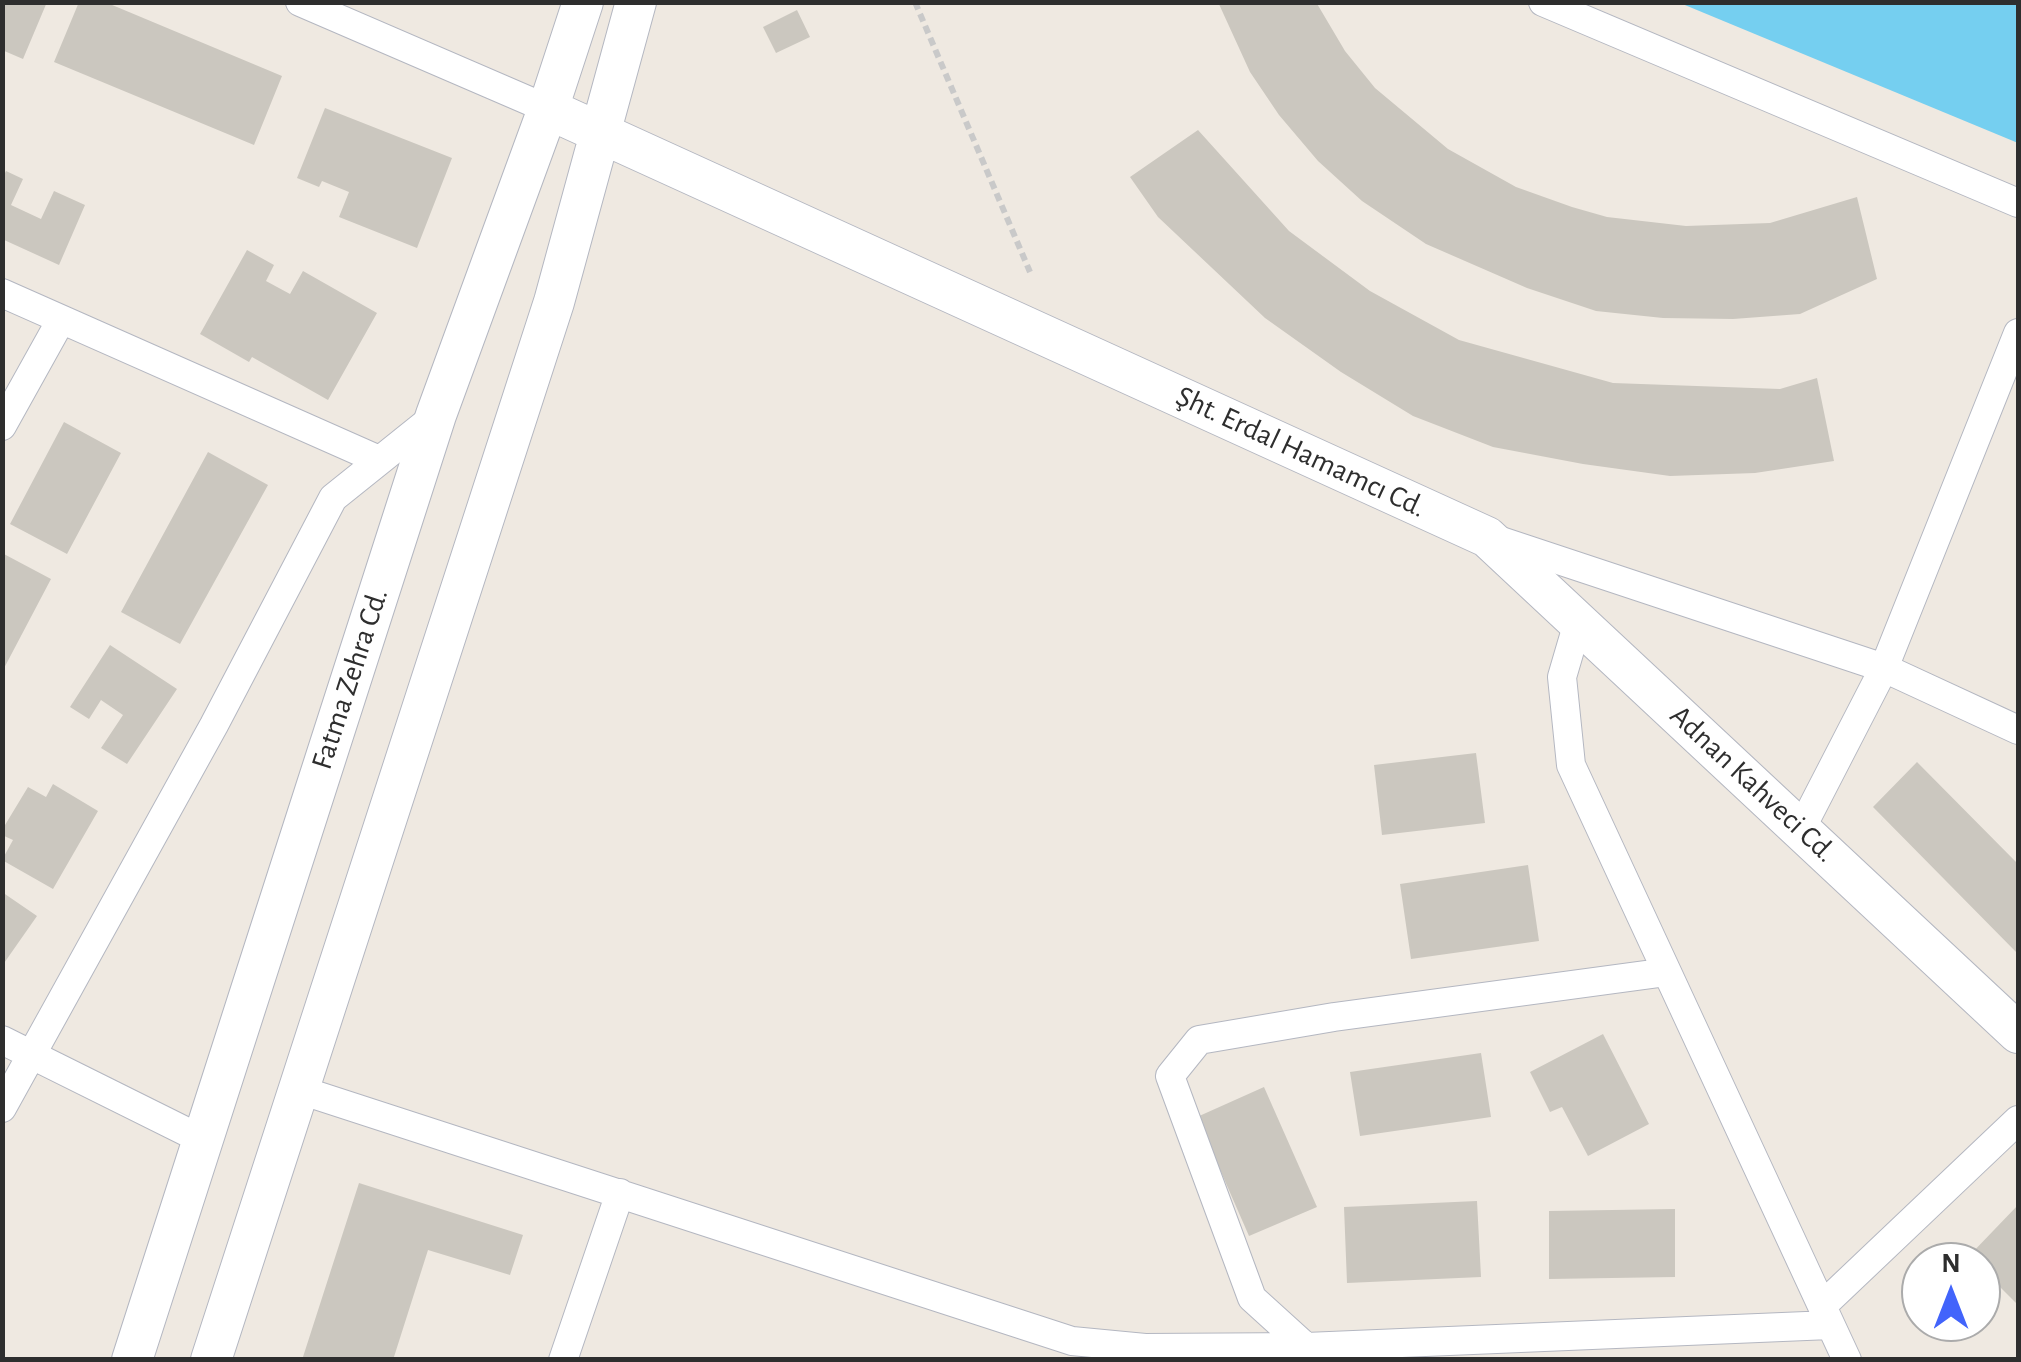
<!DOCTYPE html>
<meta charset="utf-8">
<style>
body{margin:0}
#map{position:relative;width:2021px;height:1362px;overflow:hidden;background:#efe9e1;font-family:"Alegreya Sans",sans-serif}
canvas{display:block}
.frame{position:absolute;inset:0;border:5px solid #2e2e2e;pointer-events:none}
.north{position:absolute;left:1901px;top:1242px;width:100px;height:100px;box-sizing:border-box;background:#fff;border:2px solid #ababab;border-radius:50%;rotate:0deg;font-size:28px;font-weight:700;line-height:40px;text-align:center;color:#2e2e2e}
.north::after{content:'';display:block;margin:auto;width:35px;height:45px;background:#4264fb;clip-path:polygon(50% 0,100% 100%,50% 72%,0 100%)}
</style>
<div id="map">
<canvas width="2021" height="1362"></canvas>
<div class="frame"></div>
<div class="north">N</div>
</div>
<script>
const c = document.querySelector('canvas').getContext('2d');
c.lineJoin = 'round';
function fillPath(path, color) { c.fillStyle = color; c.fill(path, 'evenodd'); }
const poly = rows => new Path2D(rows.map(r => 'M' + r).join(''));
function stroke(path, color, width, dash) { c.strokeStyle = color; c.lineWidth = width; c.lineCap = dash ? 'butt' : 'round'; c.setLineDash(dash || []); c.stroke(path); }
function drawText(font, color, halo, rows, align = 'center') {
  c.font = font + ' "Alegreya Sans",sans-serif'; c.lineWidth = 9; c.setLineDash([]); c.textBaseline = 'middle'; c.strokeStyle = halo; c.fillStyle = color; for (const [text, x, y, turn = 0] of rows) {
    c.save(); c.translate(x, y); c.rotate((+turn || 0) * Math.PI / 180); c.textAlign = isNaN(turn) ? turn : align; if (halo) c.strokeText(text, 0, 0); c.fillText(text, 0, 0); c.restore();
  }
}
fillPath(poly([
 [1680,3,2018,3,2018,143]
]), '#75cff0');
fillPath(poly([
 [2,2,47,2,23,59,2,50],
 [79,2,105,2,282,76,254,145,54,62],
 [1218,2,1316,2,1345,51,1375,88,1448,149,1516,187,1572,207,1607,217,1686,226,1770,223,1857,197,1877,279,1800,314,1733,319,1663,318,1596,311,1527,288,1426,244,1362,201,1318,161,1279,115,1250,72],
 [797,10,810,37,776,53,763,27],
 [325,108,452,158,417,248,339,217,349,192,322,181,319,187,297,178],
 [1198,130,1289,231,1370,291,1459,340,1613,383,1780,389,1817,378,1834,461,1755,473,1670,476,1583,464,1493,447,1413,416,1341,372,1265,318,1158,217,1130,177],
 [6,171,23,179,11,205,41,219,54,191,85,205,59,265,2,239,2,179],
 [247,250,274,265,266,281,290,294,303,271,377,313,328,400,252,357,249,362,200,334],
 [64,422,121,453,67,554,10,524],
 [208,452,268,485,180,644,121,612],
 [2,553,51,579,2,672],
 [110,645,177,689,127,764,101,748,123,715,101,700,89,719,70,707],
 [1476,753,1485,823,1382,835,1374,765],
 [1917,762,2018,864,2018,954,1873,807],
 [53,784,98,811,53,889,2,860,13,840,2,835,2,830,28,787,46,797],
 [1528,865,1539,941,1411,959,1400,884],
 [2,892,37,916,2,966],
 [1603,1034,1649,1124,1588,1156,1562,1107,1550,1112,1530,1072],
 [1481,1053,1491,1117,1360,1136,1350,1072],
 [1264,1087,1317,1207,1249,1236,1197,1117],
 [359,1183,523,1235,510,1275,428,1250,393,1360,302,1360],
 [1477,1201,1481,1277,1347,1283,1344,1207],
 [2018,1205,2018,1305,1981,1268,1981,1262,1975,1262,1969,1256],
 [1675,1209,1675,1277,1549,1279,1549,1211]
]), '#cbc7bf');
const street = poly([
 [300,2,548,109],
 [1543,2,2018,203],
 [2,293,379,460],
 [2,426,61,320],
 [1498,540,1884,668,2018,730],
 [1579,619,1562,677,1571,765,1847,1360],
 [1801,829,1884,668,2018,333],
 [1667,972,1334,1017,1199,1040,1170,1076,1252,1298,1306,1347,1830,1325],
 [2,1040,201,1139],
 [297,1089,1072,1341,1145,1348,1306,1347],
 [2,1108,214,725,333,498,434,417],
 [1822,1306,2018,1120],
 [563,1360,620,1193]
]);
const secondary = poly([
 [548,109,1487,537,2018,1033],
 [132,1360,436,415,548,109,583,2],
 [211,1360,554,302,636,2]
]);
stroke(street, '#b4b7c1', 30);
stroke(secondary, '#b4b7c1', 42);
stroke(poly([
 [915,2,1030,272]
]), '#c9c9c9', 6, [8, 5]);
stroke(street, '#fff', 28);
stroke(secondary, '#fff', 40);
drawText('30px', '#2e2e2e', '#fff', [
 ["Şht. Erdal Hamamcı Cd.",1301,452,25],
 ["Fatma Zehra Cd.",350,679,-72],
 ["Adnan Kahveci Cd.",1753,784,43]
]);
</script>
